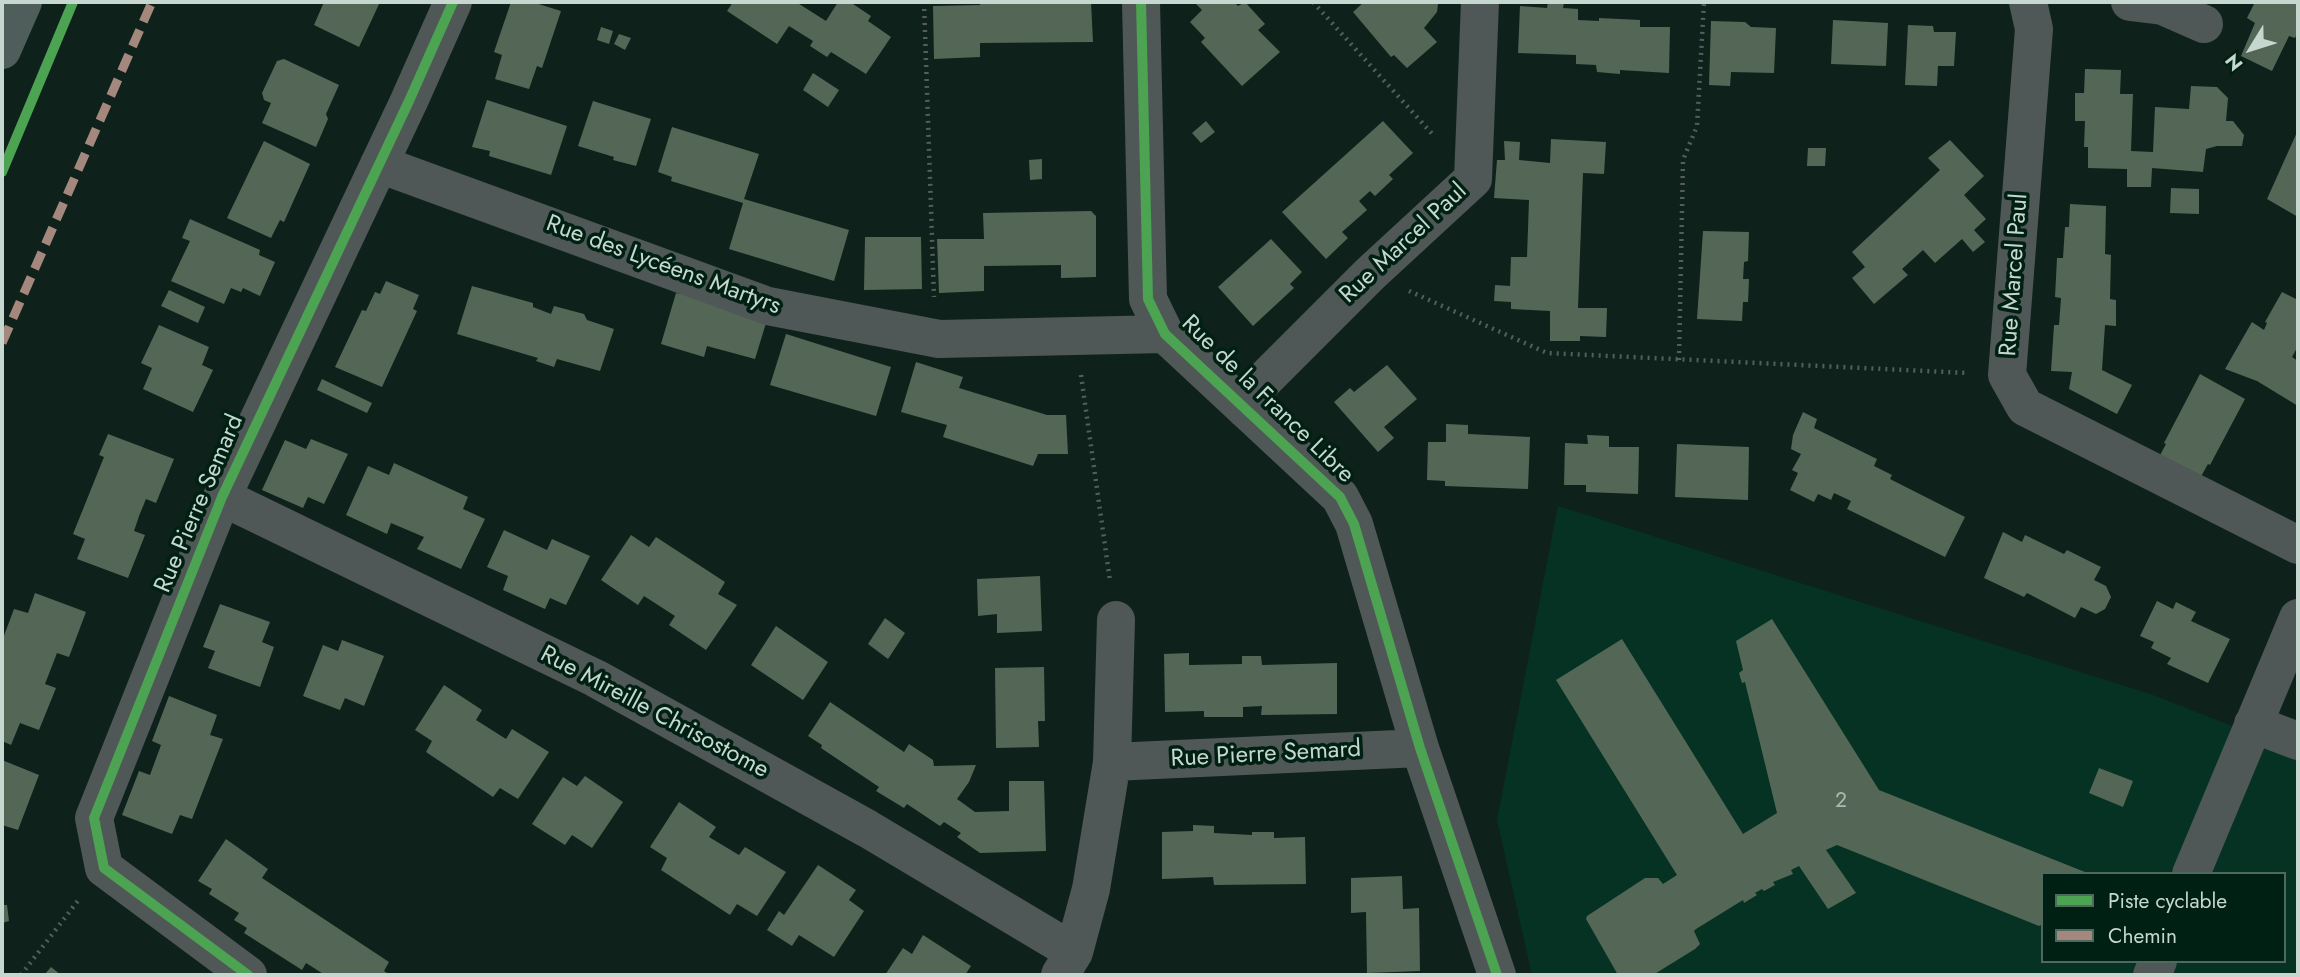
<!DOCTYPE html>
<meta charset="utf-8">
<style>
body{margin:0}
#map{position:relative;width:2300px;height:977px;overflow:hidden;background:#0e221b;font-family:Jost,sans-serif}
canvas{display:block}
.frame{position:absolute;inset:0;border:4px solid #c5d7ce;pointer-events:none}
.legend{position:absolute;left:2041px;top:872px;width:245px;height:91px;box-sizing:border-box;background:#002014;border:2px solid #4f695e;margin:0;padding:9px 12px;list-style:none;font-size:21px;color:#c5d7ce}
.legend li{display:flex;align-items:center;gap:14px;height:35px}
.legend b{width:35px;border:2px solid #4f695e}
.north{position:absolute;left:2216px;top:14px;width:70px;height:70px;-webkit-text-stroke:5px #002014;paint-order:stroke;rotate:232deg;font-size:19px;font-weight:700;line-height:28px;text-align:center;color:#c5d7ce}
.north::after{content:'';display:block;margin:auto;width:24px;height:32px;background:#c5d7ce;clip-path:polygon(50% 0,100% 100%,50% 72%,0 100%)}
</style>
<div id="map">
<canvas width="2300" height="977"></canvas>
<div class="frame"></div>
<ul class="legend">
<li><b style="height:9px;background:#4ca352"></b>Piste cyclable</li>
<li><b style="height:9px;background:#a5887d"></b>Chemin</li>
</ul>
<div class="north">N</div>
</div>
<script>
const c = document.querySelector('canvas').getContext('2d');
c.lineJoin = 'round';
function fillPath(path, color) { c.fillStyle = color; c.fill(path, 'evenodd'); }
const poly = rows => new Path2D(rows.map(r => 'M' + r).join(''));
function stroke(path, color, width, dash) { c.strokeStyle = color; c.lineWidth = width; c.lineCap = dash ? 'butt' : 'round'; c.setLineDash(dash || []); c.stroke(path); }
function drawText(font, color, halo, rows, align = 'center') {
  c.font = font + ' Jost,sans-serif'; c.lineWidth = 7; c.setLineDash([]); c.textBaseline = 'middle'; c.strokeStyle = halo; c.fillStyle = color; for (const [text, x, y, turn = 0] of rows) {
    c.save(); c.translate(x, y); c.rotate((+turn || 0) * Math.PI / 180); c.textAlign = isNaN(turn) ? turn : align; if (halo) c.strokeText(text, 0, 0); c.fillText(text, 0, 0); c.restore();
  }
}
fillPath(poly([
 [1558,506,2153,695,2298,752,2298,975,1532,975,1497,820],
 [2043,874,2284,874,2284,961,2043,961]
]), '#053223');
fillPath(poly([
 [324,2,380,2,359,47,314,25],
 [511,2,532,2,561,11,542,68,537,66,529,89,495,79,502,55,494,52],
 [733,2,796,2,826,21,838,2,850,2,871,16,868,21,891,37,866,74,831,52,827,57,810,46,813,41,789,26,777,44,727,11],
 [980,2,1091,2,1093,42,980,43,980,57,934,59,933,6,980,5],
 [1194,2,1234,2,1238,6,1245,2,1265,24,1258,30,1280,52,1242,86,1201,42,1205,38,1190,22,1202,10],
 [1364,2,1436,2,1438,4,1437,12,1424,28,1437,42,1407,68,1394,55,1391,57,1353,12],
 [1548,2,1564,2,1563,8,1578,9,1578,20,1599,21,1599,18,1640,20,1640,27,1670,27,1669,73,1620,70,1620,74,1597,72,1596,65,1576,64,1576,55,1518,53,1520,6,1547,8],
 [2255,2,2298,2,2298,32,2295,38,2289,36,2272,71,2241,56,2255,23,2247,18],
 [1833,20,1888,23,1886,66,1831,64],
 [1711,21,1745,22,1751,27,1776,28,1774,73,1731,72,1730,86,1709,85],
 [1908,25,1933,26,1934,32,1956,32,1954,66,1938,66,1937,86,1905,85],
 [601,27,613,31,609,44,597,40],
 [619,34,631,38,625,50,614,44],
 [284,59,339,85,326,114,328,119,316,147,262,123,271,103,264,100,262,93,277,61],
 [2085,69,2121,70,2120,94,2133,94,2131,151,2153,152,2155,107,2189,109,2191,86,2217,87,2228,98,2226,121,2233,121,2244,135,2242,146,2217,146,2206,149,2203,172,2152,168,2151,187,2127,187,2127,169,2088,168,2088,147,2084,147,2085,121,2075,121,2075,93,2084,93],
 [813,73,839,90,828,107,803,90],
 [487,100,567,126,551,175,489,156,490,151,472,147],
 [593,101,651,119,636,166,613,160,614,157,578,146],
 [1206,121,1215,132,1201,143,1192,133],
 [1383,121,1413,153,1389,175,1393,179,1375,196,1370,191,1359,201,1367,210,1342,232,1348,238,1326,259,1282,212],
 [672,127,759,154,744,199,849,230,834,281,729,249,743,203,671,181,672,177,658,172],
 [2298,130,2298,217,2267,199],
 [1551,139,1606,142,1604,174,1583,173,1578,308,1607,308,1606,337,1580,336,1580,341,1550,341,1550,311,1511,309,1511,302,1494,301,1495,285,1510,286,1511,257,1527,257,1529,200,1494,198,1497,160,1505,160,1504,141,1520,142,1519,160,1550,163],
 [1950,140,1984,176,1964,195,1986,219,1974,230,1985,242,1973,252,1962,239,1935,263,1923,250,1902,269,1908,275,1874,304,1852,278,1865,267,1852,252,1940,170,1928,158],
 [264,141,310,164,284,222,280,220,271,238,227,218],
 [1808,148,1826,148,1825,166,1807,166],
 [1042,159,1042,179,1030,180,1029,160],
 [2171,188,2199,189,2199,214,2170,213],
 [2070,204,2106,206,2105,254,2111,255,2110,299,2116,300,2116,326,2105,325,2102,370,2132,385,2117,414,2069,389,2072,372,2051,371,2054,325,2059,325,2061,298,2055,297,2057,258,2063,258,2065,227,2069,227],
 [1091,211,1096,216,1096,277,1061,278,1061,265,984,266,984,291,939,293,937,239,984,239,983,213],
 [190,219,260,250,259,255,275,262,260,296,243,288,241,292,231,288,224,304,171,281,190,241,182,238],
 [1703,231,1749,232,1748,261,1744,262,1743,279,1749,279,1748,302,1743,302,1742,321,1697,319],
 [865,237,921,237,922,289,864,290],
 [1271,239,1302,272,1290,284,1294,288,1253,326,1218,287],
 [386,281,419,295,413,309,417,311,382,387,335,367,362,310,366,311,375,292,380,294],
 [472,286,533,303,533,307,551,314,554,306,584,314,587,320,614,329,600,371,557,359,554,367,536,361,538,358,457,334],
 [169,290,205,307,198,323,161,306],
 [2282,292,2298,300,2298,346,2292,357,2298,361,2298,406,2257,381,2225,369,2252,322,2264,330,2267,323,2265,322],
 [676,293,770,310,755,359,707,346,704,357,661,344],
 [159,325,209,347,202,365,213,370,193,412,143,389,152,368,141,363],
 [786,334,891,367,876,416,770,385],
 [916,362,963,377,959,388,1047,415,1066,415,1068,454,1038,454,1033,466,943,437,947,425,901,412],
 [1387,365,1417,399,1384,427,1394,438,1378,452,1334,402,1350,388,1354,392],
 [2200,374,2245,399,2210,465,2208,464,2199,480,2158,459,2166,444,2164,443],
 [322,379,372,403,367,413,317,390],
 [1803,412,1817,419,1814,428,1877,459,1874,466,1892,475,1890,479,1965,517,1945,557,1847,509,1851,501,1834,493,1831,500,1818,494,1814,502,1790,490,1798,473,1792,470,1801,454,1791,449,1793,435],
 [1446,424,1468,425,1468,434,1530,437,1528,489,1445,486,1445,481,1427,480,1428,442,1446,442],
 [108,434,174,459,156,503,146,499,139,516,134,531,145,535,128,578,77,559,85,539,73,534,104,457,99,455],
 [1587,435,1609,436,1609,447,1639,447,1638,494,1586,492,1586,485,1564,485,1565,443,1588,444],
 [311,439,348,454,324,504,308,497,303,508,262,490,285,440,306,449],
 [1677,444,1749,447,1748,500,1675,497],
 [394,463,468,497,463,509,485,519,461,569,417,549,424,537,391,523,387,534,346,515,368,466,389,475],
 [504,530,547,550,552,539,590,556,566,605,550,598,545,609,503,590,508,576,487,567],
 [2003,532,2022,542,2025,535,2064,554,2067,550,2101,567,2094,580,2106,586,2111,597,2105,609,2096,614,2081,607,2075,618,2027,593,2024,597,1984,578],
 [631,535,649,547,656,537,725,582,718,594,737,605,706,650,669,625,675,616,644,596,638,605,601,580],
 [1040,576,1042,631,997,633,997,614,978,616,977,579],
 [35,593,86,612,69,657,57,653,45,684,56,688,39,730,20,723,11,745,2,741,2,641,14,609,28,613],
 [2157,601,2173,609,2176,602,2196,612,2191,621,2230,639,2208,683,2167,664,2171,658,2151,648,2154,642,2140,636],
 [220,604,270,622,262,642,274,647,260,687,208,668,215,651,203,647],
 [885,618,905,633,888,659,868,644],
 [1772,619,1879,790,2090,874,2043,874,2043,924,2039,926,1837,845,1826,850,1856,893,1828,909,1799,866,1791,870,1793,874,1773,882,1775,885,1764,891,1762,889,1755,893,1757,895,1744,903,1743,900,1696,929,1694,931,1700,944,1695,949,1653,975,1618,975,1586,919,1587,916,1645,878,1658,878,1663,884,1677,875,1556,680,1622,639,1743,834,1777,813,1745,682,1742,683,1739,673,1743,670,1736,641],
 [776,626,828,662,803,700,751,665],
 [342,640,384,656,364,706,345,698,340,710,303,696,323,645,338,651],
 [1189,653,1189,665,1242,664,1242,656,1261,656,1262,665,1337,663,1337,714,1261,715,1262,706,1243,707,1243,717,1204,717,1204,711,1165,712,1164,654],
 [1044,667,1045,721,1038,721,1039,747,996,748,995,668],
 [444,685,482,710,476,720,506,739,512,729,549,752,518,799,500,788,493,797,426,752,432,741,415,730],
 [169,696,217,715,210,735,223,739,192,819,180,815,172,834,122,815,139,771,150,775,161,745,152,741],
 [830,702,904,752,909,744,933,760,934,766,976,765,969,782,957,799,975,812,1009,811,1009,781,1044,781,1046,851,980,853,957,837,961,833,944,822,940,826,907,804,904,808,876,791,879,787,821,748,822,745,808,736],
 [2,760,39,775,18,830,2,825],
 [2099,768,2133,781,2123,807,2089,793],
 [585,776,623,802,592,848,572,835,565,845,532,824,563,777,577,786],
 [679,802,716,827,709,837,739,855,745,847,786,872,757,916,737,904,730,915,661,870,667,858,650,847],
 [1193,825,1214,826,1214,833,1252,835,1252,832,1274,832,1274,838,1305,837,1306,884,1214,885,1213,877,1162,879,1162,832,1193,831],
 [226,839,268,869,262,878,389,962,384,971,390,975,325,975,306,963,302,970,244,933,247,928,234,920,239,913,209,894,212,889,198,881],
 [818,865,856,890,849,900,864,911,834,957,799,935,792,946,767,930,779,911,784,915],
 [1402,876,1403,909,1419,908,1420,971,1367,973,1366,912,1351,913,1351,878],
 [2,905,7,905,9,921,2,923],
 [923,935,971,966,965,975,885,975,903,948,912,954],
 [51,967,61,975,44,975]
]), '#546756');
stroke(poly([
 [924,2,934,297],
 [1313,2,1435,137],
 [1409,291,1547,353,1968,373],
 [1679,360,1683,160,1697,126,1704,2],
 [1081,375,1110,581],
 [21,975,80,898]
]), '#545e5b', 4.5, [2, 5]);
stroke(poly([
 [1141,2,1148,299,1165,334,1340,497,1354,524,1420,748,1497,975],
 [2028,2,2034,29,2007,375,2025,407,2298,545],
 [2130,2,2163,6,2204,24],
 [379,164,768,306,939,339,1165,334],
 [1245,409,1259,385,1370,274,1473,179,1480,2],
 [222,497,595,678,868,829,1074,952],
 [1116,620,1112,762,1420,748],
 [2253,724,2298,741],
 [2191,874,2298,618],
 [248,975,104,868,94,818,222,497,409,101,453,2],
 [1060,975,1074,952,1091,889,1112,762],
 [2152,975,2158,961]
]), '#4f5856', 38);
stroke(poly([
 [2,50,23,2]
]), '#4f5e5b', 38);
stroke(poly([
 [2,343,152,2]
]), '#a5887d', 9, [18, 9]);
stroke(poly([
 [1141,2,1148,299,1165,334,1340,497,1354,524,1420,748,1497,975],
 [2,172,73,2],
 [248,975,104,868,94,818,222,497,409,101,453,2]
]), '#4ca352', 10);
drawText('21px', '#a9bbb0', null, [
 ["2",1841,802]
]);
drawText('24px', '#c5d7ce', '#002014', [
 ["Rue Marcel Paul",1404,244,-43],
 ["Rue des Lycéens Martyrs",663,266,20],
 ["Rue Marcel Paul",2015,275,-86],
 ["Rue de la France Libre",1267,400,44],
 ["Rue Pierre Semard",200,504,-67],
 ["Rue Mireille Chrisostome",654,713,28],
 ["Rue Pierre Semard",1266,755,-3]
]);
</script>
